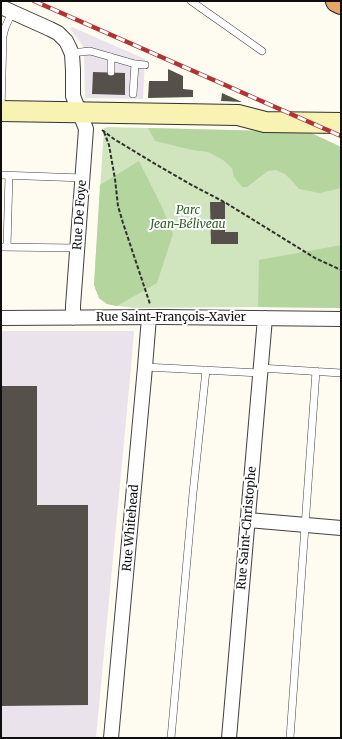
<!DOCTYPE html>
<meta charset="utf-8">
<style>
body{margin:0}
#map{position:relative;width:342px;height:739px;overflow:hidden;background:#fefcf1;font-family:Merriweather,serif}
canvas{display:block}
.frame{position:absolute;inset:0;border:2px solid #0e0e0e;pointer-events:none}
</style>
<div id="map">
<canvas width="342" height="739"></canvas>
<div class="frame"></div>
</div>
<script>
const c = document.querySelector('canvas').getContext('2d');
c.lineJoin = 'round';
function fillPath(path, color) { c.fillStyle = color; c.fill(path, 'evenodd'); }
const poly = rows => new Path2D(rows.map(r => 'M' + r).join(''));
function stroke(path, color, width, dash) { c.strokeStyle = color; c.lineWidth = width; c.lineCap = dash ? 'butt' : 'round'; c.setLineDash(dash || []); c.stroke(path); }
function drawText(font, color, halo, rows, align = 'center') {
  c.font = font + ' Merriweather,serif'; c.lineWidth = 4; c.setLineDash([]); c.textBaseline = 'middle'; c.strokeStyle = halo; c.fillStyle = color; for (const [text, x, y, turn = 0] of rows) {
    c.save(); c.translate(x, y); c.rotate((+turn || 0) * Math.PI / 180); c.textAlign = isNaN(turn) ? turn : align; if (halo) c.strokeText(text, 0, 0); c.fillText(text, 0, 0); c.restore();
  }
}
fillPath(poly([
 [72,27,145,59,143,99,85,98,84,55,83,46,77,38,70,29],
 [1,331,134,331,131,368,96,738,1,738]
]), '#ebe3ec');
fillPath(poly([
 [108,127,309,132,341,147,341,308,258,307,135,308,117,306,107,304,99,298,94,285,104,128]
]), '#d0e5bd');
fillPath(poly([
 [148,128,309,132,341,147,341,188,320,193,299,189,293,182,285,174,276,170,268,171,247,187,242,187,234,177,232,168,223,160,208,152,192,150,155,141],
 [139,161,161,205,173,234,157,283,117,306,107,304,99,298,94,285,100,185],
 [341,245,341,308,258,307,259,260]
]), '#b4d59e');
fillPath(poly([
 [168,69,183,76,183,89,193,90,193,97,148,98,149,81,168,81],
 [93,72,125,73,125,95,92,94],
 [222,93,242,102,221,101],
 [210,202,225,202,225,232,238,232,238,244,211,244],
 [1,386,37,386,37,505,88,505,88,705,1,706]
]), '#56504b');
const lane = poly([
 [191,1,262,51],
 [71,53,90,51,135,64,145,65],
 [111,72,111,57],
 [133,94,135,64],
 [1,110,3,36,5,28,12,12],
 [1,175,83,178],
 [1,247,77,248],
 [7,247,9,175],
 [145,367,260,373],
 [260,368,341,373],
 [171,738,193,493,206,370],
 [290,738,316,371]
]);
const street = poly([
 [1,7,50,29,58,33,66,41,69,47,72,54,73,70,73,96,86,129,73,306,73,318],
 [1,318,164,317,341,319],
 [248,520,341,528],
 [111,738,145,367,149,317],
 [229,738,265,318]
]);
const secondary = poly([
 [1,111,238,115,265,122,341,123]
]);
const highway = poly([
 [337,1,341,3]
]);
stroke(lane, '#414141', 8);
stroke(street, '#414141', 16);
stroke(secondary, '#303030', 22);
stroke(highway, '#1f1f1f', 24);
stroke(poly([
 [102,130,114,139,152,162,188,183,226,203,315,258,341,270],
 [104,132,109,145,115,179,118,206,123,223,150,304]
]), '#303030', 2, [4, 2]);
stroke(lane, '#fff', 7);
stroke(street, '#fff', 14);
stroke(secondary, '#f8f3b2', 20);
stroke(highway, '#e7a665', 22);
const rail = poly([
 [34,1,341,136]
]);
stroke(rail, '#b23333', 4.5);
stroke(rail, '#fff', 3, [9]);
drawText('italic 12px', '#2e6024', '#fff', [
 ["Parc",188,211],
 ["Jean-Béliveau",188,225]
]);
drawText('12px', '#0e0e0e', '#fff', [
 ["Rue De Foye",80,215,-86],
 ["Rue Saint-François-Xavier",171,318],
 ["Rue Whitehead",131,528,-85],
 ["Rue Saint-Christophe",247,528,-85]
]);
</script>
